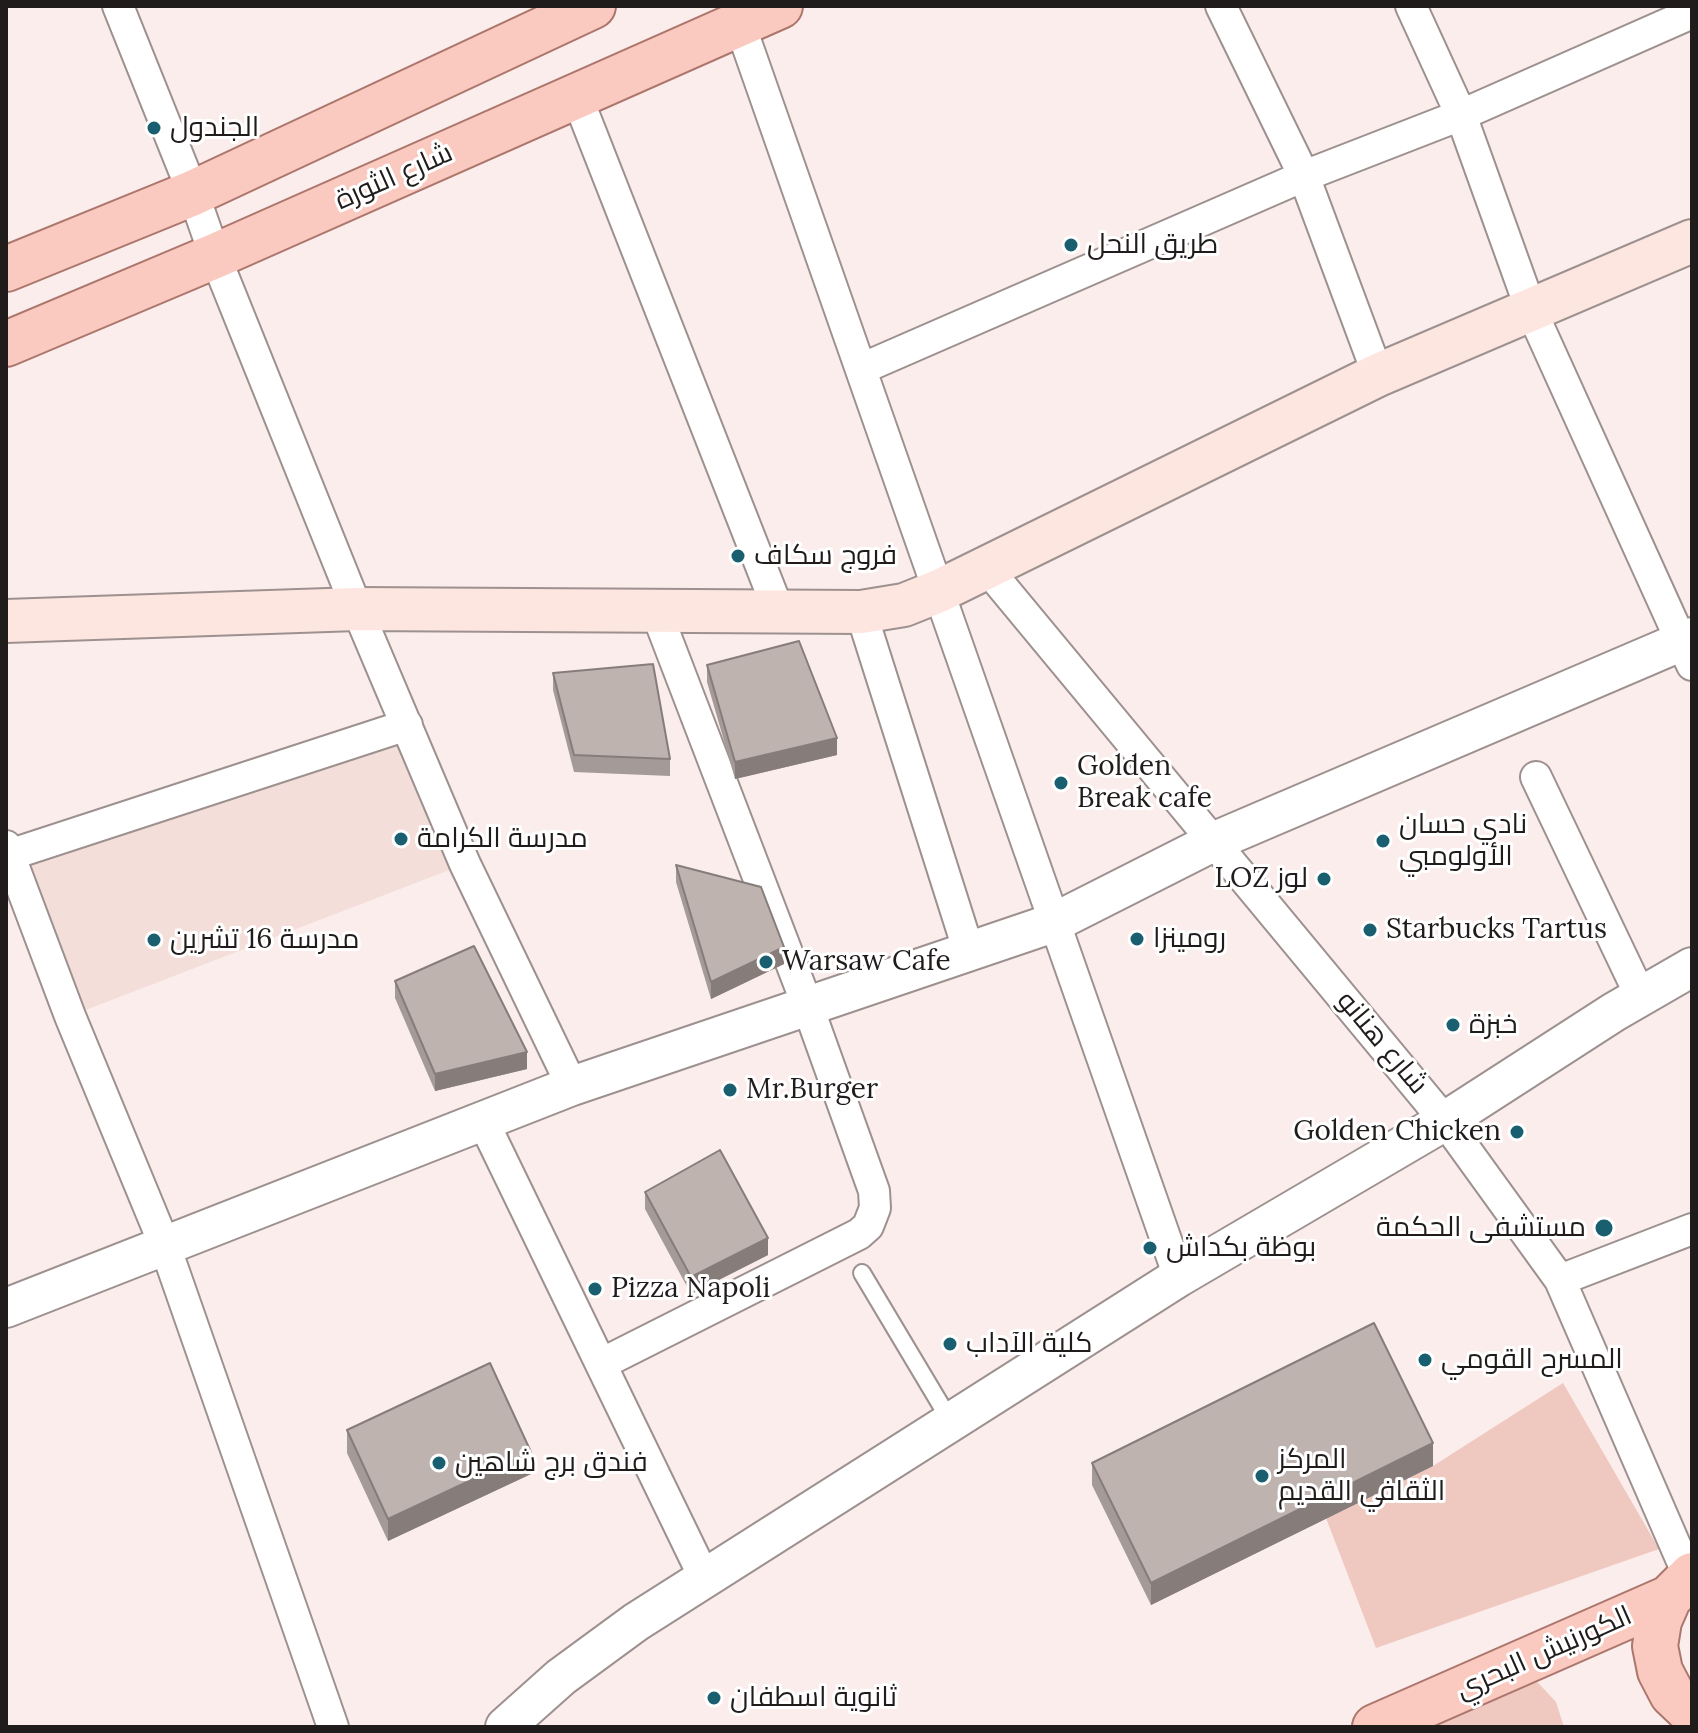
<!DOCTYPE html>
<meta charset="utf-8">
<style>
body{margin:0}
#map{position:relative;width:1698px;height:1733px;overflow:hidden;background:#fbedeb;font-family:Lora,serif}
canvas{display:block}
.frame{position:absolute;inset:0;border:8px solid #201c1b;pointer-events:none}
</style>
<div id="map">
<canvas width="1698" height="1733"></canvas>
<div class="frame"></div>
</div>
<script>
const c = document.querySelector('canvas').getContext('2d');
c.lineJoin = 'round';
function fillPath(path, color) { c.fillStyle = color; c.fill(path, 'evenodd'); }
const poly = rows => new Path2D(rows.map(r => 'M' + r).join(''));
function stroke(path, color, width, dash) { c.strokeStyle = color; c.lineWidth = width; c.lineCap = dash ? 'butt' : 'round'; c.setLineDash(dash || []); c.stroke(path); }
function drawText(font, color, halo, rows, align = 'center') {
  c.font = font + ' Lora,Cairo,serif'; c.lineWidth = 6; c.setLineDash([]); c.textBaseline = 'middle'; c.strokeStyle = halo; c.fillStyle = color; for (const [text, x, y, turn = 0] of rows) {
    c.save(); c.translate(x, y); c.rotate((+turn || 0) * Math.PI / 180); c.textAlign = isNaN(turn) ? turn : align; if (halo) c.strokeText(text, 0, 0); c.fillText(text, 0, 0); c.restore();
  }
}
fillPath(poly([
 [407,725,465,864,70,1016,10,855]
]), '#f4ded9');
fillPath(poly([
 [1563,1383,1659,1549,1376,1648,1326,1518,1433,1466],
 [1529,1673,1556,1702,1564,1727,1375,1727]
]), '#efc8c0');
const service = poly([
 [862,1273,951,1422]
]);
const minor = poly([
 [118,6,193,193,215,256,357,609,465,864,572,1086],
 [1221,6,1304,176,1378,375],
 [1411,6,1461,115,1531,310,1692,665],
 [739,22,1179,1277],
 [577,97,779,612],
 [861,369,1304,176,1461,115,1692,13],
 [985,566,1445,1121,1560,1280,1689,1577],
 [861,612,969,952],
 [1536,777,1641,997],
 [6,846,70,1016,165,1246,333,1727],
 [6,856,407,725],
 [483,1121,705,1579],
 [1560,1280,1692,1229],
 [601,1364,859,1234,868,1226,875,1208,874,1191,808,1007,656,611]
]);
const tertiary = poly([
 [6,1308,572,1086,1053,923,1215,841,1692,637],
 [505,1727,561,1677,636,1622,1179,1277,1445,1121,1614,1012,1692,967]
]);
const secondary = poly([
 [6,621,357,609,861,612,904,605,939,591,1378,375,1692,241]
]);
const primary = poly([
 [6,269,193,193,593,6],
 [6,344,215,256,780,6],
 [1692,1575,1669,1598,1659,1621,1655,1646,1660,1671,1672,1694,1692,1713],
 [1375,1727,1669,1598]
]);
stroke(service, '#9d918f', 20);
stroke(minor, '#9d918f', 34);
stroke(tertiary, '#9d918f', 42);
stroke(secondary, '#9d918f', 46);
stroke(primary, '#ac766c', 48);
stroke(service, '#fff', 16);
stroke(minor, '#fff', 30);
stroke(tertiary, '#fff', 38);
stroke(secondary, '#fde5e0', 42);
stroke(primary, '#facac1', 44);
fillPath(poly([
 [707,665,837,755,735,779,707,682],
 [553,673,670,759,670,776,574,772,553,690],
 [676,865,784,964,711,999,676,882],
 [395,981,527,1069,435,1091,395,998],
 [645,1192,768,1255,691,1294,645,1209],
 [347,1430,531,1474,388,1541,347,1453],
 [1092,1463,1433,1466,1151,1605,1092,1485]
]), '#a49a97');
fillPath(poly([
 [837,738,837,755,735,779,735,762],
 [784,947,784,964,711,999,711,982],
 [527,1052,527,1069,435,1091,435,1074],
 [768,1238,768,1255,691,1294,691,1277],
 [1433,1443,1433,1466,1151,1605,1151,1583],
 [531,1452,531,1474,388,1541,388,1519]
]), '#867d7b');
const building = poly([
 [799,641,837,738,735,762,707,665,799,641],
 [653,664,670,759,574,755,553,673,653,664],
 [676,865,761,887,784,947,711,982,676,865],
 [474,946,527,1052,435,1074,395,981,474,946],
 [720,1150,768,1238,691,1277,645,1192,720,1150],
 [1374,1323,1433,1443,1151,1583,1092,1463,1374,1323],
 [490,1363,531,1452,388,1519,347,1430,490,1363]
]);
fillPath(building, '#bfb3b0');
stroke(building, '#867d7b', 2);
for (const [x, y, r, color] of [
 [154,128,8,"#195f70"],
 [1071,245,8,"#195f70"],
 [738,556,8,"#195f70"],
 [1061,783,8,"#195f70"],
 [401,839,8,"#195f70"],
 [1383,841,8,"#195f70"],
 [1324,879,8,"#195f70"],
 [1370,930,8,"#195f70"],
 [1137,939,8,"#195f70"],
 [154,940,8,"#195f70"],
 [766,962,8,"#195f70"],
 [1453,1025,8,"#195f70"],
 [730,1090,8,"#195f70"],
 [1517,1132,8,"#195f70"],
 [1604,1228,10,"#195f70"],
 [1150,1248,8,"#195f70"],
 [595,1289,8,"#195f70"],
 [950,1344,8,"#195f70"],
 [1425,1360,8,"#195f70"],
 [439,1463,8,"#195f70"],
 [1262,1476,8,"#195f70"],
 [714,1698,8,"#195f70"]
]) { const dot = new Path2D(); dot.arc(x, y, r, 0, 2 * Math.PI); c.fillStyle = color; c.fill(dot); stroke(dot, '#fff', 3); }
drawText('28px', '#201c1b', '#fff', [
 ["الجندول",170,128],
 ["طريق النحل",1087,245],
 ["فروج سكاف",754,556],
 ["Golden",1077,767],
 ["Break cafe",1077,799],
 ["نادي حسان",1399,825],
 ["الأولومبي",1399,857],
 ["مدرسة الكرامة",417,839],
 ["LOZ لوز",1308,879,"right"],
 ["Starbucks Tartus",1386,930],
 ["رومينزا",1153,939],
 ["مدرسة 16 تشرين",170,940],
 ["Warsaw Cafe",782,962],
 ["خبزة",1469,1025],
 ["Mr.Burger",746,1090],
 ["Golden Chicken",1501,1132,"right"],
 ["مستشفى الحكمة",1586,1228,"right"],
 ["بوظة بكداش",1166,1248],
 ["Pizza Napoli",611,1289],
 ["كلية الآداب",966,1344],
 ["المسرح القومي",1441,1360],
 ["المركز",1278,1460],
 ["الثقافي القديم",1278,1492],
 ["فندق برج شاهين",455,1463],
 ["ثانوية اسطفان",730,1698]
], 'left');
drawText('28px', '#201c1b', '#fff', [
 ["شارع الثورة",394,177,-24],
 ["شارع هنانو",1382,1043,50],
 ["الكورنيش البحري",1544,1653,-24]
]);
</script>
